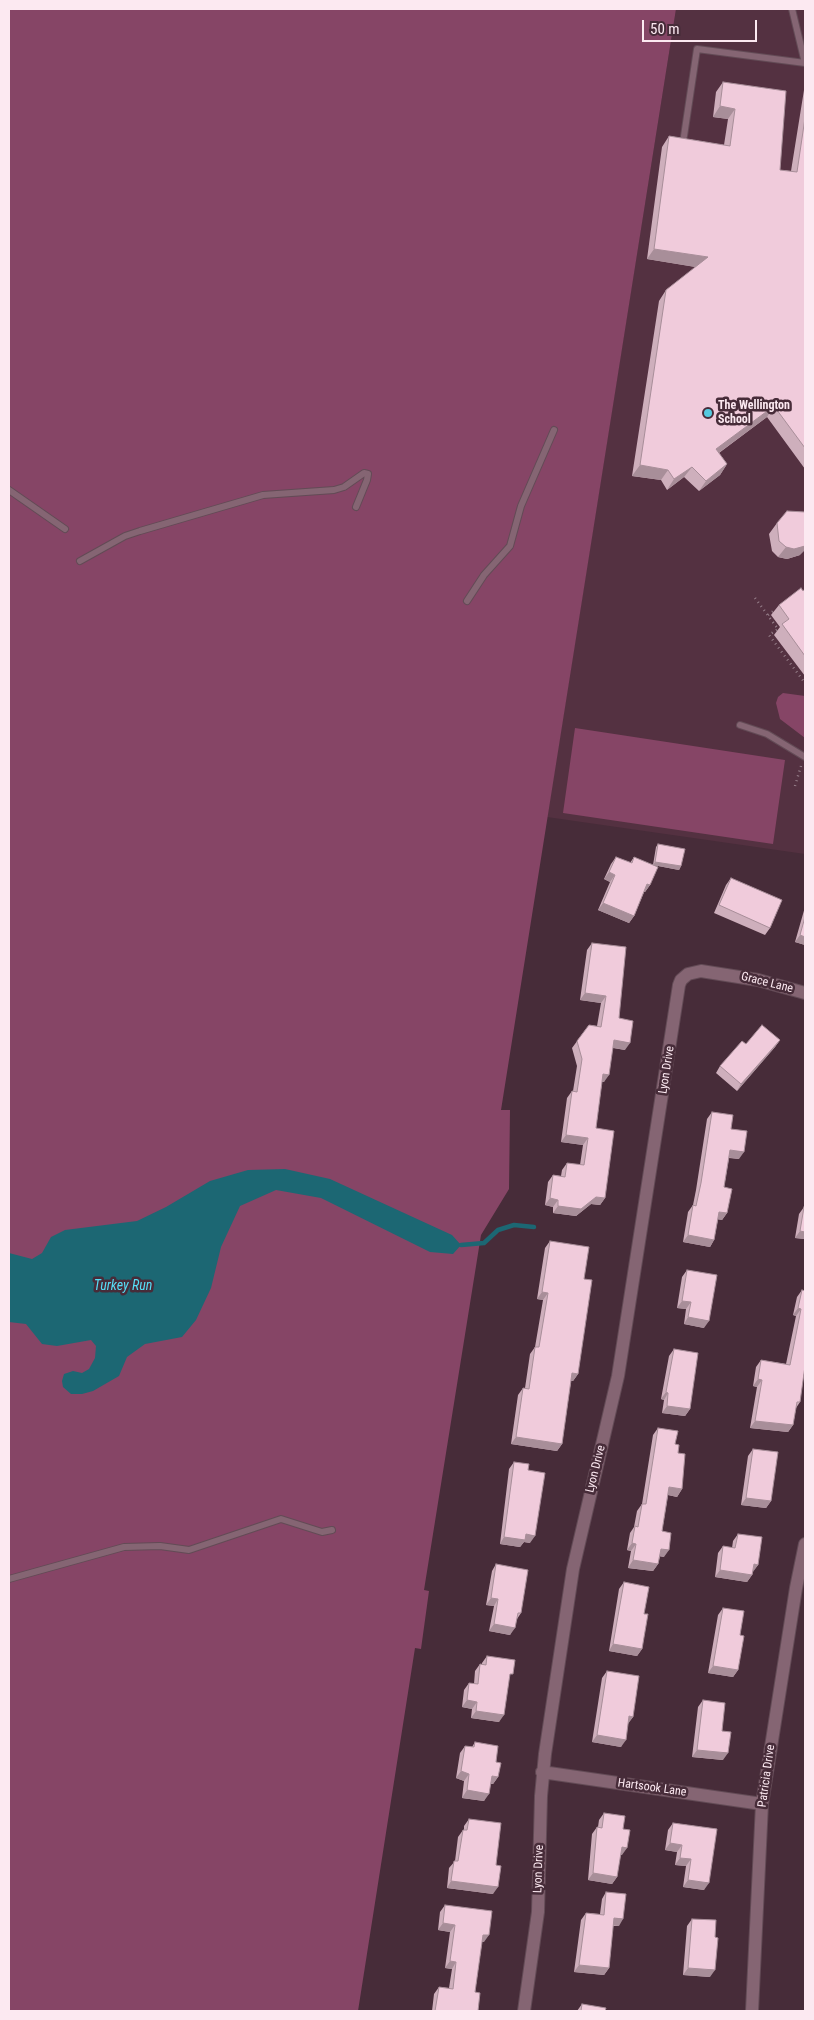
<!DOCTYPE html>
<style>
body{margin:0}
#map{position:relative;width:814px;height:2020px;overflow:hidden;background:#472c39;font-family:"Roboto Condensed",sans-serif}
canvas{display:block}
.frame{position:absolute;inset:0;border:10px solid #fce9f1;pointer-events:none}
.scale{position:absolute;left:642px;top:20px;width:115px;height:22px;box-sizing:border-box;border:2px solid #fce9f1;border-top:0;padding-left:6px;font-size:15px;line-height:18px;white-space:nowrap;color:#fce9f1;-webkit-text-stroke:4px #472c39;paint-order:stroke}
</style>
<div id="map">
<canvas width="814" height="2020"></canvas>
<div class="frame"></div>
<div class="scale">50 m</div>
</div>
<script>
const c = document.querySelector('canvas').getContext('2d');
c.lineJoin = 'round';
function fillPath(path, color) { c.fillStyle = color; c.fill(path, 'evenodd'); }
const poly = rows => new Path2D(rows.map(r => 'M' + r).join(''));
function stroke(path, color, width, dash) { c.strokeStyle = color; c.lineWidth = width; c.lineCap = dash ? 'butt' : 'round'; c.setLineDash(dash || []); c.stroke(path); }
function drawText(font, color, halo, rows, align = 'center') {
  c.font = font + ' "Roboto Condensed",sans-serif'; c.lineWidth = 5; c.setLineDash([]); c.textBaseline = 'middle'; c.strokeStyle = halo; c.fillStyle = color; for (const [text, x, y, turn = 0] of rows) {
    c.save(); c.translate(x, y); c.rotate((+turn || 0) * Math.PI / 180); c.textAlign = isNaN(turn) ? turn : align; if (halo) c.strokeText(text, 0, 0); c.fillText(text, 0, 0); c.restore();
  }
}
fillPath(poly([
 [676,9,805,9,805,854,547,817]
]), '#543141');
fillPath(poly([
 [9,9,676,9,501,1110,510,1110,509,1189,481,1235,424,1590,429,1591,421,1649,415,1648,358,2011,9,2011],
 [783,693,805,696,805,738,780,719,776,703,778,697],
 [575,728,785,760,773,844,563,813]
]), '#864566');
fillPath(poly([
 [285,1169,330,1179,452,1235,461,1245,453,1254,430,1252,321,1198,276,1190,240,1206,221,1247,211,1288,196,1320,182,1337,145,1344,127,1357,119,1376,93,1391,82,1394,71,1394,63,1387,62,1381,64,1374,73,1371,82,1373,89,1369,95,1358,96,1346,91,1340,57,1346,42,1344,26,1324,9,1322,9,1253,32,1259,42,1253,51,1237,65,1230,137,1221,166,1207,210,1181,248,1170]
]), '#1c6773');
stroke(poly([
 [461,1245,484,1243,498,1230,514,1225,534,1227]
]), '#1c6773', 4.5);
const lane = poly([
 [792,9,805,63],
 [684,136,697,49,805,63],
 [9,490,65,529],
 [80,561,125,536,140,531,263,495,334,490,344,487,364,473,368,474,367,480,356,507],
 [467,601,484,575,510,546,521,506,554,430],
 [740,725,767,734,805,757],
 [9,1579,124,1547,160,1546,189,1550,281,1519,322,1532,332,1530]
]);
const street = poly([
 [542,1772,762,1804],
 [524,2011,538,1912,541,1796,545,1754,573,1569,618,1376,679,985,681,980,688,974,701,971,758,980,805,993],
 [752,2011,762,1804,796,1588,805,1544]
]);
stroke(lane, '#634b56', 8);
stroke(street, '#634b56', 14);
stroke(poly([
 [755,598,778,629,769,635,805,683],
 [768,615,776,609],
 [795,786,801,766]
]), '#98818c', 2.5, [1, 4]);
stroke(lane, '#856573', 6);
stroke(street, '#856573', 12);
fillPath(poly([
 [723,82,780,170,791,171,804,90,805,88,805,469,767,417,719,453,727,464,720,475,699,491,684,477,667,490,661,480,632,476,659,301,666,290,696,267,647,259,662,147,669,136,724,145,728,119,713,117,716,92],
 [777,523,800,555,787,559,778,557,772,551,769,534],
 [805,589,805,676,774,635,780,627,771,615,779,605],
 [658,844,681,866,679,870,653,865,656,847],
 [616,857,630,863,634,857,650,885,645,892,644,892,634,916,629,923,598,910,610,882,604,879,611,864],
 [731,878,770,928,765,935,714,913,726,885],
 [805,907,805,945,795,942],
 [592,943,619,1018,625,1050,613,1048,604,1082,602,1082,596,1128,605,1198,600,1205,591,1204,576,1216,553,1213,553,1207,545,1205,548,1182,553,1175,561,1176,562,1170,567,1163,580,1165,583,1145,561,1142,567,1098,572,1091,573,1091,577,1066,572,1048,589,1025,597,1026,601,1003,580,1000,587,950],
 [780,1040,775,1047,737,1091,716,1073,720,1066,746,1044],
 [712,1112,731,1129,739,1159,729,1158,724,1187,727,1213,722,1220,718,1219,714,1240,710,1247,683,1242,688,1212,693,1205,696,1190,707,1119],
 [804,1207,805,1239,795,1238,799,1214],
 [550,1241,584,1279,578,1374,573,1381,571,1381,562,1444,557,1451,511,1444,518,1395,523,1388,525,1388,530,1354,535,1347,543,1300,537,1299,545,1248],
 [687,1270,704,1328,684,1324,686,1309,677,1308,682,1277],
 [802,1290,800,1402,796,1408,793,1425,788,1432,750,1428,757,1387,753,1386,756,1367,761,1360,786,1364,796,1316,793,1315,797,1297],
 [674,1349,690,1409,685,1416,662,1413,664,1400,661,1399,669,1356],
 [658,1428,675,1444,678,1453,682,1489,677,1497,668,1495,662,1531,664,1557,660,1556,658,1564,653,1571,628,1568,631,1551,627,1550,630,1533,634,1527,637,1511,642,1504,653,1435],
 [753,1449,771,1501,766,1508,741,1505,748,1456],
 [514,1462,528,1470,530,1543,524,1542,520,1547,500,1544,509,1469],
 [738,1534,758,1565,753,1571,752,1575,747,1582,715,1577,718,1553,723,1546,732,1548,733,1541],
 [496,1564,521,1613,517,1619,510,1635,489,1631,494,1606,486,1605,492,1571],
 [624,1582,644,1614,642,1649,637,1656,609,1651,619,1589],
 [723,1608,740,1635,738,1670,733,1677,708,1673,718,1615],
 [487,1656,509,1680,499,1722,471,1718,472,1709,462,1707,464,1690,469,1683,474,1684,475,1671,480,1664,482,1665,482,1663],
 [607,1671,633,1717,628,1723,621,1747,592,1742,602,1678],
 [703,1700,722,1731,723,1760,692,1757,698,1707],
 [475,1742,496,1762,498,1777,493,1784,491,1784,484,1801,462,1798,464,1781,456,1778,460,1753,465,1746,472,1747],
 [604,1813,623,1829,622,1855,620,1855,617,1877,612,1884,588,1880,592,1834,597,1827,598,1827,599,1820],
 [469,1819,496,1865,493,1894,447,1888,449,1868,455,1861,458,1837,463,1830,464,1830,464,1826],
 [673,1823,717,1829,704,1890,683,1887,686,1866,675,1865,677,1852,665,1850,668,1830],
 [606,1892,619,1926,613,1926,609,1968,604,1975,574,1972,581,1920,586,1913,600,1914,602,1899],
 [445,1905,484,1942,482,1942,475,1992,478,2011,432,2011,434,1994,439,1987,449,1988,452,1969,445,1968,450,1932,438,1930,440,1912],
 [692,1919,710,1977,683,1975,687,1926],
 [582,2004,605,2011,577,2011]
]), '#ceafbc');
fillPath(poly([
 [720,106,735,109,728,119,713,117],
 [654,249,708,257,701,268,647,259],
 [774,406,767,417,709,460,716,449],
 [727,464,720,475,699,491,706,481],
 [640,465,668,470,661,480,632,476],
 [692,467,684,477,667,490,674,479],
 [805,546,805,550,800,555,787,559,778,557,786,547],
 [655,862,681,866,679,870,653,865],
 [609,872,615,875,610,882,604,879],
 [647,884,650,885,645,892,642,891],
 [603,903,634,916,629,923,598,910],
 [800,935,805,937,805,945,795,942],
 [585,993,606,996,601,1003,580,1000],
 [614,1040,630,1043,625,1050,609,1047],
 [780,1040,775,1047,737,1091,741,1084],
 [603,1074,609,1075,604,1082,598,1081],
 [566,1135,588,1138,583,1145,561,1142],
 [730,1150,744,1152,739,1159,725,1157],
 [596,1197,605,1198,600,1205,591,1204,576,1216,553,1213,558,1206],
 [550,1198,558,1200,553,1207,545,1205],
 [719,1212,727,1213,722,1220,714,1219],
 [800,1231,805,1232,805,1239,795,1238],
 [688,1235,714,1240,710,1247,683,1242],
 [542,1292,548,1293,543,1300,537,1299],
 [682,1301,691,1302,686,1309,677,1308],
 [798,1308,801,1309,796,1316,793,1315],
 [688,1317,709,1321,704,1328,684,1324],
 [572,1373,578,1374,573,1381,567,1380],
 [758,1379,762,1380,757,1387,753,1386],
 [666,1392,668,1393,664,1400,661,1399],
 [667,1406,690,1409,685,1416,662,1413],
 [755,1421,793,1425,788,1432,750,1428],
 [516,1437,562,1444,557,1451,511,1444],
 [669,1487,682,1489,677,1497,664,1494],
 [746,1498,771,1501,766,1508,741,1505],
 [526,1534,535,1536,530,1543,524,1542,520,1547,500,1544,504,1537],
 [632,1543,636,1544,631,1551,627,1550],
 [661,1549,669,1550,664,1557,656,1556],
 [633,1560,658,1564,653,1571,628,1568],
 [754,1564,758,1565,753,1572],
 [720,1570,752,1575,747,1582,715,1577],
 [491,1598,498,1599,494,1606,486,1605],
 [494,1624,515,1628,510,1635,489,1631],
 [613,1644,642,1649,637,1656,609,1651],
 [713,1666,738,1670,733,1677,708,1673],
 [467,1700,477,1702,472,1709,462,1707],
 [476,1711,504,1715,499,1722,471,1718],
 [629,1716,633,1717,628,1724],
 [597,1735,626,1740,621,1747,592,1742],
 [697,1750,728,1753,723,1760,692,1757],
 [461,1771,469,1774,464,1781,456,1778],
 [492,1776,498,1777,493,1784,487,1783],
 [467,1790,489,1794,484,1801,462,1798],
 [670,1843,682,1845,677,1852,665,1850],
 [622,1847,627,1848,622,1855,617,1854],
 [680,1858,691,1859,686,1866,675,1865],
 [593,1873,617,1877,612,1884,588,1880],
 [688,1880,709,1883,704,1890,683,1887],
 [451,1881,498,1887,493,1894,447,1888],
 [614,1918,623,1919,619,1926,609,1925],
 [443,1923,455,1925,450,1932,438,1930],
 [483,1935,489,1935,484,1942,478,1942],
 [450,1961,456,1962,452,1969,445,1968],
 [579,1965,609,1968,604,1975,574,1972],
 [688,1968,715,1970,710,1977,683,1975]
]), '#a88e99');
const building = poly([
 [723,82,786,91,780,170,797,172,805,118,805,448,774,406,716,449,727,464,706,481,692,467,674,479,668,470,640,465,666,290,708,257,654,249,669,136,730,146,735,109,720,106,723,82],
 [787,511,805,512,805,546,794,549,786,547,779,541,777,523,787,511],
 [801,588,803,591,805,589,805,656,782,624,789,619,779,605,801,588],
 [658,844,685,849,681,866,655,862,658,844],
 [616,857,632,863,634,857,658,867,650,885,647,884,634,916,603,903,615,875,609,872,616,857],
 [731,878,782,900,770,928,719,905,731,878],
 [805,917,805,937,800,935,805,917],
 [592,943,626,947,619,1018,633,1021,630,1043,614,1040,609,1075,603,1074,596,1128,614,1131,605,1198,596,1197,581,1209,558,1206,558,1200,550,1198,553,1175,565,1177,567,1163,584,1165,588,1138,566,1135,572,1091,577,1092,582,1059,577,1041,589,1025,601,1027,606,996,585,993,592,943],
 [762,1025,780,1040,741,1084,720,1066,742,1041,746,1044,762,1025],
 [712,1112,733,1115,731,1129,747,1131,744,1152,730,1150,724,1187,732,1189,727,1213,719,1212,714,1240,688,1235,693,1205,696,1206,701,1183,712,1112],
 [804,1207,805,1208,805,1232,800,1231,804,1207],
 [550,1241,589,1247,584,1279,592,1280,578,1374,572,1373,562,1444,516,1437,523,1388,529,1389,535,1347,539,1347,548,1293,542,1292,550,1241],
 [687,1270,717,1275,709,1321,688,1317,691,1302,682,1301,687,1270],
 [802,1290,805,1291,805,1366,800,1402,797,1402,793,1425,755,1421,762,1380,758,1379,761,1360,790,1365,801,1309,798,1308,802,1290],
 [674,1349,698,1353,690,1409,667,1406,668,1393,666,1392,674,1349],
 [658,1428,678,1431,675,1444,679,1445,678,1453,685,1454,682,1489,669,1487,662,1531,671,1533,669,1550,661,1549,658,1564,633,1560,636,1544,632,1543,635,1526,638,1527,642,1504,646,1504,658,1428],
 [753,1449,778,1452,771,1501,746,1498,753,1449],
 [514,1462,529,1464,528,1470,545,1473,535,1536,526,1534,525,1540,504,1537,514,1462],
 [738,1534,762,1537,758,1565,754,1564,752,1575,720,1570,723,1546,735,1548,738,1534],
 [496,1564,528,1570,521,1613,518,1613,515,1628,494,1624,498,1599,491,1598,496,1564],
 [624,1582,649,1587,644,1614,648,1614,642,1649,613,1644,624,1582],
 [723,1608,744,1611,740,1635,744,1636,738,1670,713,1666,723,1608],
 [487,1656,515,1660,513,1674,510,1674,504,1715,476,1711,477,1702,467,1700,469,1683,478,1684,480,1664,486,1665,487,1656],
 [607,1671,639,1676,633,1717,629,1716,626,1740,597,1735,607,1671],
 [703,1700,725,1703,722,1731,731,1732,728,1753,697,1750,703,1700],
 [475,1742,498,1746,496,1762,501,1763,498,1777,492,1776,489,1794,467,1790,469,1774,461,1771,465,1746,474,1747,475,1742],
 [604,1813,625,1816,623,1829,630,1830,627,1848,622,1847,617,1877,593,1873,597,1827,602,1828,604,1813],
 [469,1819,501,1823,496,1865,501,1866,498,1887,451,1881,454,1861,458,1861,463,1830,467,1830,469,1819],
 [673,1823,717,1829,709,1883,688,1880,691,1859,680,1858,682,1845,670,1843,673,1823],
 [606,1892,626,1894,623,1919,614,1918,609,1968,579,1965,586,1913,604,1915,606,1892],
 [445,1905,492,1911,489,1935,483,1935,475,1992,480,1993,478,2011,435,2011,439,1987,453,1989,456,1962,450,1961,455,1925,443,1923,445,1905],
 [692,1919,716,1920,715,1937,718,1938,715,1970,688,1968,692,1919],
 [582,2004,606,2008,605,2011,581,2011,582,2004]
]);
fillPath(building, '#f0cbdb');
stroke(building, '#a88e99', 1);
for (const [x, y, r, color] of [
 [708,413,5,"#55cadf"]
]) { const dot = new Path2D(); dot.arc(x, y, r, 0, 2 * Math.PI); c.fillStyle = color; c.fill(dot); stroke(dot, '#472c39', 2); }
drawText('bold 12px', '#fce9f1', '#472c39', [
 ["The Wellington",718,406],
 ["School",718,420]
], 'left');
drawText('12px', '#fce9f1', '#472c39', [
 ["Grace Lane",767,983,14],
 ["Lyon Drive",667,1070,-81],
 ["Lyon Drive",596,1469,-76],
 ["Patricia Drive",767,1776,-82],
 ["Hartsook Lane",652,1788,8],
 ["Lyon Drive",539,1869,-88]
]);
drawText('italic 14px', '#56def6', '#472c39', [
 ["Turkey Run",123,1286]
]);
</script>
